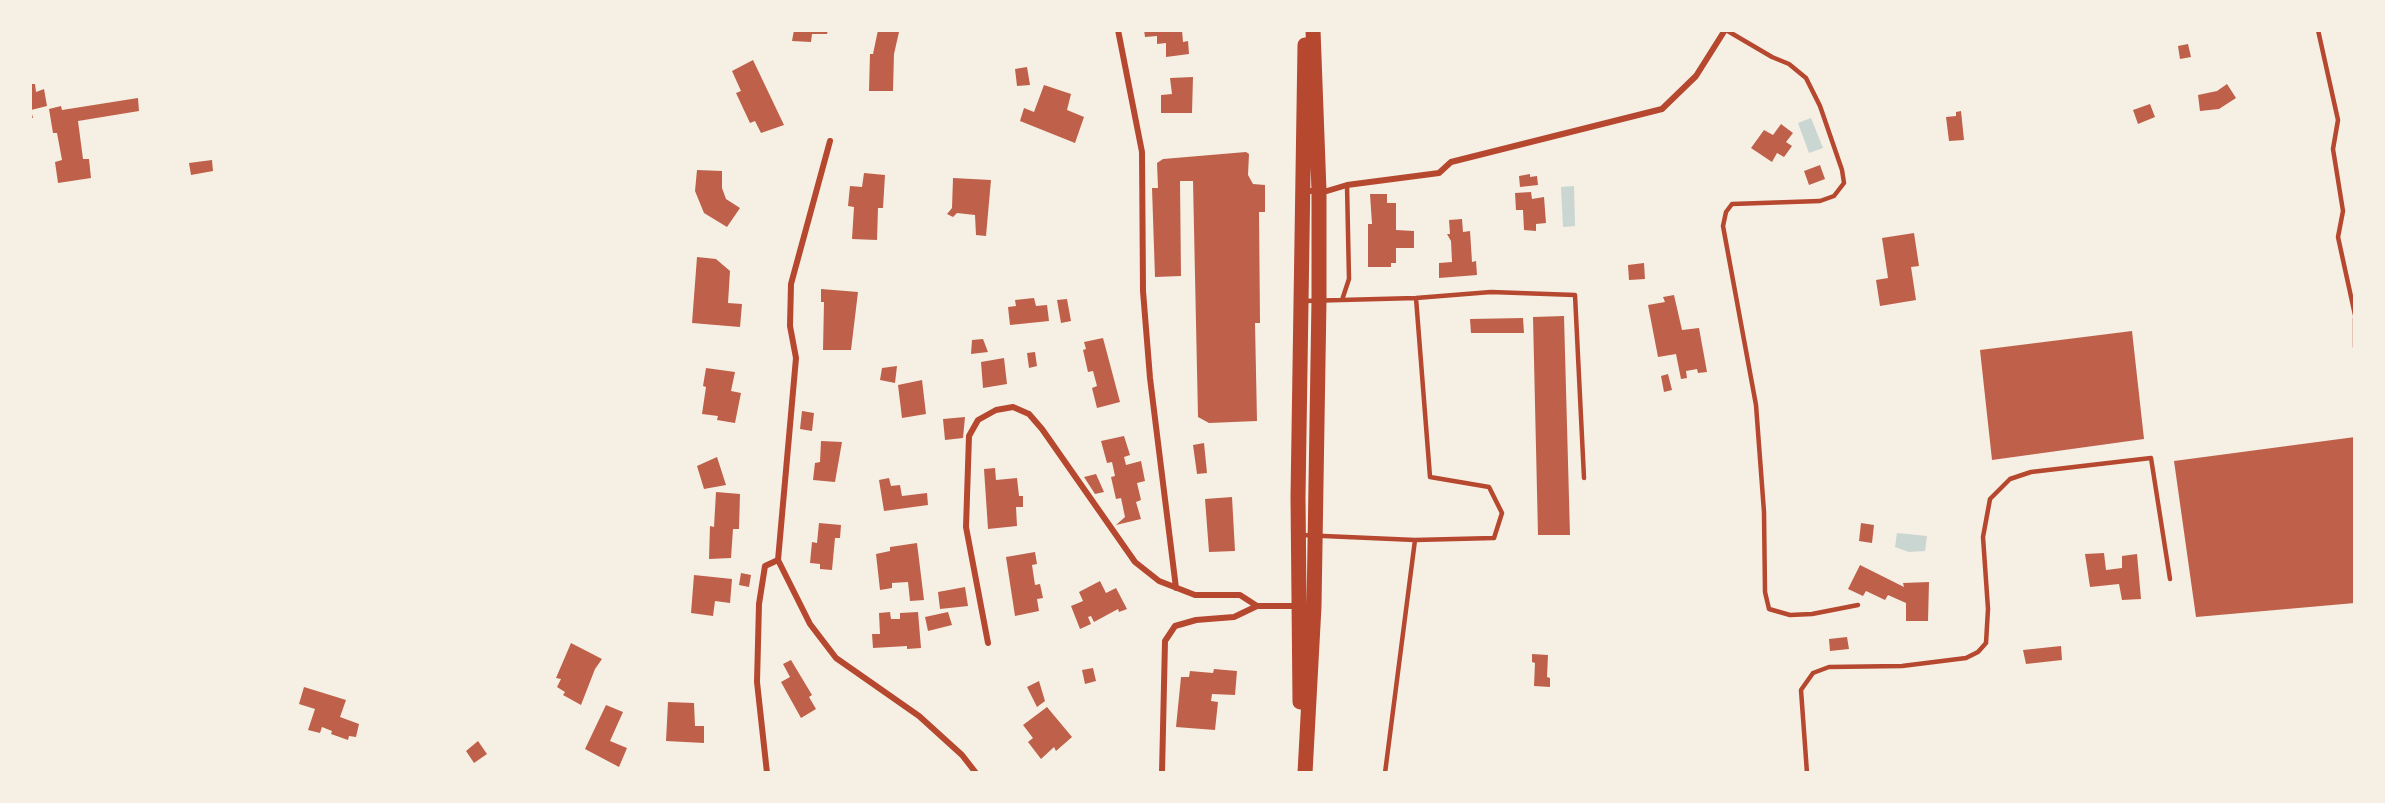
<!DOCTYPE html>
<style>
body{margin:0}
#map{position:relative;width:2385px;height:803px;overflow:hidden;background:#f6efe4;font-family:Montserrat,sans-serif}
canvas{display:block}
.frame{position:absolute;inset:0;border:32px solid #f6efe4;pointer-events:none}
</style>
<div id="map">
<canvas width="2385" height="803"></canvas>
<div class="frame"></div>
</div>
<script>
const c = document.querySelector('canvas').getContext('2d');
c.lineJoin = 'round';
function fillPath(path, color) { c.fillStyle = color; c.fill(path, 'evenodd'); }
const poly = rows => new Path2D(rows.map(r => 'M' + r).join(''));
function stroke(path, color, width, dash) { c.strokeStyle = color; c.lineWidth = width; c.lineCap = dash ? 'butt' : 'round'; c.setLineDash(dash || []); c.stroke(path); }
fillPath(poly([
 [1811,118,1823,148,1809,153,1798,123],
 [1574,186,1575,226,1563,227,1561,187],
 [1897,533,1927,536,1925,551,1909,552,1895,547]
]), '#c9d6d2');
fillPath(poly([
 [794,30,828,30,827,34,812,34,811,42,792,41],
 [878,30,899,32,894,54,893,91,869,91,870,54,873,54],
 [1144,30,1182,30,1183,42,1188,41,1189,54,1166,57,1166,43,1157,44,1157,36,1145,37],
 [2188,44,2191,57,2180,59,2178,46],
 [753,60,784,125,761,133,755,121,750,123,736,93,741,91,732,71],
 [1027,67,1030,85,1017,86,1015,69],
 [1193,77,1192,113,1161,113,1161,95,1172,94,1170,78],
 [30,84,35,84,36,92,44,89,47,106,31,110,33,118,30,118],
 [2227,84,2236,98,2219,109,2200,111,2198,95,2217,91],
 [1044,85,1071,94,1067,110,1084,117,1075,143,1020,121,1024,108,1034,112],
 [138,98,139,111,78,121,83,159,89,159,91,178,58,183,55,162,62,160,57,133,53,133,49,109,61,106,62,110],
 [2150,104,2155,117,2138,124,2133,110],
 [1961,111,1964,140,1949,141,1946,117,1956,116,1956,112],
 [1781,124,1793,133,1786,142,1792,146,1784,157,1777,153,1772,162,1751,148,1764,130,1773,135],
 [1246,152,1249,154,1248,175,1253,184,1265,185,1265,212,1259,212,1260,323,1255,323,1257,421,1209,423,1198,417,1193,181,1180,181,1181,276,1155,277,1152,188,1158,188,1157,163,1163,159],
 [212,160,213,171,191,175,189,163],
 [1820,165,1825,179,1809,185,1804,171],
 [697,170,722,171,722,188,726,199,740,208,727,227,704,213,695,191],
 [864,173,885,175,883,208,878,208,877,240,852,239,854,207,848,206,850,186,862,187],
 [1530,174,1530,177,1537,176,1538,185,1520,187,1519,176],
 [953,178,991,180,986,236,976,235,975,215,957,213,953,217,947,214,952,208],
 [1531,192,1532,199,1544,197,1546,223,1536,224,1536,231,1524,230,1523,210,1516,210,1515,193],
 [1370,194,1387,194,1387,203,1396,203,1396,230,1414,231,1414,248,1396,248,1396,263,1391,263,1391,267,1368,267,1368,224,1372,224],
 [1462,219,1463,232,1470,231,1472,262,1476,261,1477,275,1439,278,1439,263,1452,262,1451,241,1447,234,1450,234,1449,220],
 [1914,233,1919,266,1911,267,1916,300,1880,306,1876,280,1888,278,1882,238],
 [697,257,716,259,730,271,728,303,742,304,740,327,692,323],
 [1644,263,1645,279,1629,280,1628,265],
 [821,289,858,292,851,350,823,350,824,302,821,302],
 [1674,295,1682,330,1699,328,1707,372,1698,373,1697,369,1686,371,1687,378,1681,379,1676,354,1658,357,1648,305,1665,302,1663,297],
 [1034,298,1036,306,1047,305,1049,321,1010,325,1008,307,1016,306,1015,300],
 [1067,299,1071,321,1061,323,1057,300],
 [1564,316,1570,535,1538,535,1533,317],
 [1523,318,1524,333,1471,333,1470,319],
 [2132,331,2144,439,1992,460,1980,350],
 [1103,338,1120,402,1097,408,1092,388,1097,386,1093,371,1088,372,1083,350,1086,349,1084,342],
 [983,339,988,352,971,354,972,340],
 [1035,352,1037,366,1029,368,1027,353],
 [1004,358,1007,384,983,388,981,362],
 [897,366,895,383,880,380,882,368],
 [706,368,735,372,731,391,741,393,735,423,717,420,718,416,702,414,706,387,703,386],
 [1668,374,1672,390,1664,392,1661,376],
 [922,380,926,414,902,418,898,385],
 [802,411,814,413,812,431,800,429],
 [965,417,963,438,945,440,943,419],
 [1124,436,1130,455,1124,457,1126,465,1141,461,1145,481,1137,483,1141,500,1136,502,1141,519,1116,525,1125,517,1121,498,1116,499,1111,477,1115,476,1112,462,1107,463,1101,441],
 [2355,437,2355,603,2196,617,2174,461],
 [821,441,842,442,835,482,813,480,815,463,820,462],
 [1204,443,1207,473,1197,474,1193,445],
 [717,457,726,485,704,489,697,466],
 [995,468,996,480,1017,478,1019,496,1023,496,1023,507,1016,507,1017,526,988,529,984,469],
 [1096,474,1104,492,1095,494,1084,477],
 [889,478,891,486,900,485,902,496,927,493,928,505,884,511,879,480],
 [716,492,740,494,739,529,733,529,731,558,709,559,710,526,714,527],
 [1232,497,1235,551,1209,552,1205,499],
 [819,523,841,525,840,538,835,538,832,570,820,569,820,564,810,563,812,542,817,543],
 [1861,523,1874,525,1872,543,1859,541],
 [917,543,924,600,910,601,908,582,892,583,892,588,880,590,876,554,890,551,890,547],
 [1035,552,1037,564,1032,565,1035,585,1040,584,1043,598,1037,599,1039,611,1015,616,1006,557],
 [2104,553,2106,570,2122,568,2122,556,2137,554,2141,599,2122,600,2119,584,2090,587,2085,554],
 [1860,565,1904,587,1903,583,1929,582,1928,621,1906,621,1906,603,1888,595,1885,600,1866,591,1863,596,1848,589],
 [741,573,751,575,749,587,739,585],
 [694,575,732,579,730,603,715,601,713,616,691,613],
 [1100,581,1106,593,1116,588,1127,609,1119,612,1118,609,1094,622,1091,616,1088,617,1091,624,1080,629,1071,606,1083,601,1079,592],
 [965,587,968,606,940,609,938,592],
 [890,612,891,619,900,619,900,613,918,612,921,648,907,649,907,646,873,648,872,634,880,634,879,613],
 [948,612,952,625,928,631,925,617],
 [1847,637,1849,649,1830,651,1829,639],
 [571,643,602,659,595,669,581,705,563,695,565,692,557,687,561,679,556,678],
 [2061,646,2062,660,2026,664,2023,650],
 [1532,654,1548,655,1547,677,1550,678,1550,687,1534,686,1535,663,1532,662],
 [791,660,812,695,809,697,816,709,801,718,781,682,790,677,783,664],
 [1093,668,1096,681,1085,684,1082,670],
 [1214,669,1237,671,1235,695,1212,694,1211,701,1218,702,1215,730,1176,727,1181,677,1189,677,1190,671,1213,673],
 [1039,681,1045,701,1037,707,1027,687],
 [304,687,346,700,340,717,359,724,356,737,349,736,348,740,331,734,332,731,322,727,320,733,308,730,315,709,299,704],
 [668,702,694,703,695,726,704,726,704,743,666,741],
 [606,705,623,712,610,741,627,748,619,767,585,749],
 [1047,707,1072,737,1056,751,1054,747,1041,759,1028,742,1033,738,1023,725],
 [478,741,487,754,474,763,466,751]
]), '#bf614a');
stroke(poly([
 [1726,30,1772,57,1789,64,1806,78,1820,106,1842,170,1844,183,1834,196,1820,201,1732,204,1726,212,1723,226,1756,405,1764,512,1765,592,1769,609,1790,615,1812,614,1858,605],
 [2318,30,2338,120,2333,149,2343,211,2338,237,2355,315],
 [1416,298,1491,292,1575,295,1584,478],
 [1342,300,1349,279,1347,185],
 [2355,318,2355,347],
 [1301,535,1415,540,1494,538,1502,513,1489,487,1430,477,1416,298,1304,301],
 [1385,773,1415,540],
 [1807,773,1801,690,1813,673,1829,667,1902,666,1966,658,1978,652,1986,643,1988,609,1983,537,1990,499,2010,479,2031,472,2151,458,2170,579]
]), '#b5482f', 4.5);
stroke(poly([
 [1118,30,1142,152,1143,291,1150,378,1176,588],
 [830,141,791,284,790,326,796,358,778,560,810,624,836,658,919,716,962,755,976,773],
 [1302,191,1327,191,1347,185,1439,173,1451,162,1662,109,1696,76,1725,30],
 [988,643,966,527,969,436,978,420,996,410,1013,407,1029,414,1042,429,1135,562,1159,581,1195,595,1240,595,1257,606],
 [767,773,757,682,759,604,765,566,778,560],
 [1162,773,1165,641,1175,626,1196,620,1234,617,1257,606,1297,606]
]), '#b5482f', 6);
stroke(poly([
 [1300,702,1298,497,1305,45],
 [1305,773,1314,606,1319,300,1319,191,1313,30]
]), '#b5482f', 15);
</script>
